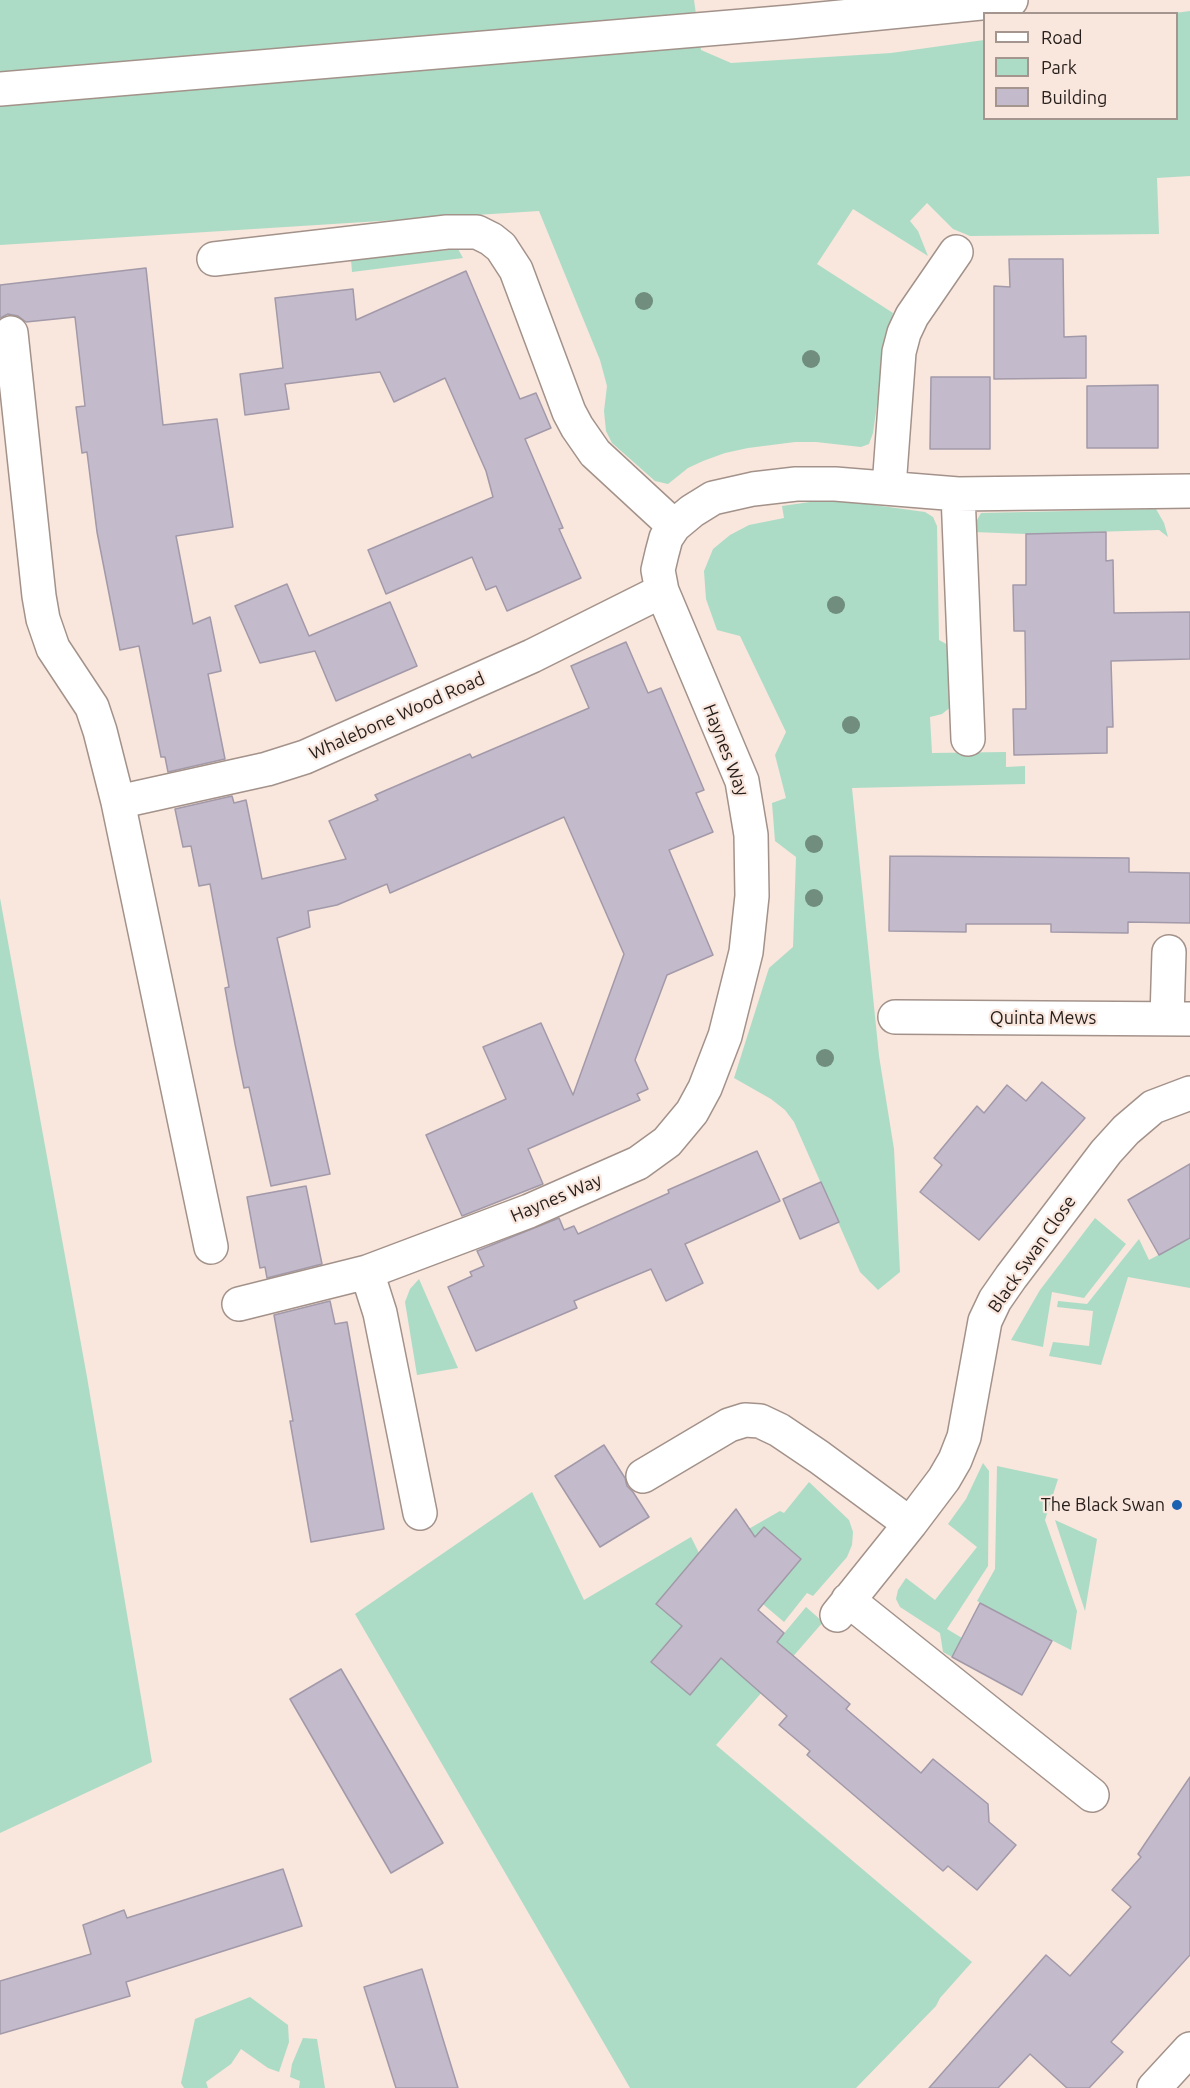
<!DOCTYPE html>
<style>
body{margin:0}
#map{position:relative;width:1190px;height:2088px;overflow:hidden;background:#f9e6dd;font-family:Ubuntu,sans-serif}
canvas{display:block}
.legend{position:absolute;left:983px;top:12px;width:195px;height:108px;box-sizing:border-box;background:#f9e6dd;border:2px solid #a4968f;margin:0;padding:8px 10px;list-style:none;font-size:18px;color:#251e1b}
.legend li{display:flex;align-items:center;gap:12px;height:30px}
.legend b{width:30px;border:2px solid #a4968f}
</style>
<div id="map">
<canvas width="1190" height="2088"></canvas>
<ul class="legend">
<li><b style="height:8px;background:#fff"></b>Road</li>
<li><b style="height:16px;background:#acdcc6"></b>Park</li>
<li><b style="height:16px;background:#c3bbcb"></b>Building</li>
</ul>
</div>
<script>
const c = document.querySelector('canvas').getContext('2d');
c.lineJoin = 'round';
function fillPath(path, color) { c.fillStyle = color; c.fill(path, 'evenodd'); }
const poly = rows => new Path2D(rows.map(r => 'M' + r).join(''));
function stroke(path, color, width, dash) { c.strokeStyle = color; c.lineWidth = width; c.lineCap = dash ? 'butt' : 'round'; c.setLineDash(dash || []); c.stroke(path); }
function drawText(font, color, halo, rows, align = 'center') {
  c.font = font + ' Ubuntu,sans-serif'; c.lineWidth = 4.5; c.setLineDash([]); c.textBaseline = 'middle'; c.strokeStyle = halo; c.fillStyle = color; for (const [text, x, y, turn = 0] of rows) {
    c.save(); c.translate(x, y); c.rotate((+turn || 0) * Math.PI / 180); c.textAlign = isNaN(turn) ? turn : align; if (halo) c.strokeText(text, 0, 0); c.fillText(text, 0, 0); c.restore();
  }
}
fillPath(poly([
 [0,0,694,0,701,50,731,63,891,53,984,40,984,118,1176,118,1175,13,1190,11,1190,176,1157,178,1159,234,970,236,953,229,927,203,910,221,918,231,928,256,853,209,817,264,893,313,884,356,873,433,869,444,861,447,816,442,795,442,748,448,725,453,703,461,688,468,668,484,655,481,612,443,606,431,604,411,607,386,600,360,539,211,0,245],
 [458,249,463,258,352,272,351,260],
 [810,502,852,502,925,512,933,517,937,526,939,640,948,645,952,706,942,714,930,717,932,753,1006,752,1006,767,1025,766,1025,784,852,788,879,1056,894,1149,900,1272,878,1290,860,1272,794,1122,785,1110,771,1099,734,1078,769,968,793,947,796,857,775,841,772,803,786,798,775,755,786,732,740,636,717,630,706,599,704,571,713,549,730,535,749,525,784,518,782,506],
 [1156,509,1164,523,1168,537,1159,530,1026,534,973,532,973,527,981,513],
 [0,898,87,1377,152,1762,0,1833],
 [1095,1218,1126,1244,1084,1298,1052,1292,1043,1347,1011,1340,1040,1290],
 [1190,1238,1190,1288,1128,1277,1101,1365,1049,1356,1053,1342,1089,1346,1093,1311,1057,1307,1058,1301,1087,1304,1139,1239,1149,1260],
 [419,1279,458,1368,417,1375,405,1302,410,1289],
 [983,1463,989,1471,988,1566,947,1629,962,1638,952,1657,943,1652,940,1633,900,1607,896,1599,898,1590,906,1578,935,1600,977,1547,948,1524,966,1499],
 [997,1466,1058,1479,1045,1520,1077,1611,1071,1650,1016,1622,977,1601,995,1569],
 [809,1482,849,1520,853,1532,852,1545,847,1557,813,1596,807,1593,784,1622,757,1599,769,1597,801,1559,764,1527,730,1566,710,1551,780,1511,784,1513],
 [532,1492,584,1600,691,1537,706,1567,656,1604,682,1626,652,1662,721,1658,746,1679,806,1607,823,1622,716,1745,972,1962,940,1998,936,2006,856,2088,630,2088,355,1614],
 [1055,1520,1097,1539,1085,1611],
 [250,1997,288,2025,289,2042,279,2072,268,2068,241,2049,231,2064,206,2082,208,2088,184,2088,181,2083,195,2019],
 [303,2038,317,2039,325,2088,299,2088,300,2081,290,2077,292,2064]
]), '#acdcc6');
const building = poly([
 [1009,259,1063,259,1064,337,1086,336,1086,378,994,379,994,286,1010,287,1009,259],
 [146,268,163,425,217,419,233,527,176,536,193,624,210,617,221,671,208,674,225,759,168,772,165,757,161,757,139,646,120,650,97,532,87,452,82,453,76,407,85,406,75,317,26,322,18,316,8,314,0,318,0,285,146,268],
 [466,271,520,399,536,393,551,428,525,439,563,528,559,529,581,578,507,611,496,586,486,590,472,557,386,594,368,550,493,497,486,471,445,378,394,402,380,372,285,384,289,409,245,415,240,374,283,368,275,298,353,289,356,320,466,271],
 [931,377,990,377,990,449,930,449,931,377],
 [1158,385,1158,448,1087,448,1087,386,1158,385],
 [1106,532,1106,561,1113,560,1114,613,1190,612,1190,659,1111,661,1113,727,1107,727,1107,753,1014,755,1013,709,1026,709,1025,631,1014,631,1013,585,1026,585,1026,534,1106,532],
 [287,584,309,636,390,602,417,666,336,701,315,651,260,663,235,606,287,584],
 [626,642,648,693,661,688,704,790,696,793,713,832,669,850,713,955,667,975,635,1060,648,1089,637,1094,640,1100,528,1149,543,1184,462,1216,426,1135,506,1099,483,1047,541,1023,573,1095,624,954,564,817,390,893,387,884,337,905,308,911,310,927,277,938,330,1174,271,1186,249,1087,244,1088,235,1044,225,988,229,987,210,884,199,886,191,846,183,847,175,809,232,796,234,803,246,800,262,879,346,859,329,821,378,800,375,795,470,754,472,758,589,708,571,666,626,642],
 [890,856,1129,858,1129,872,1190,873,1190,923,1128,922,1128,933,1051,932,1051,924,966,924,966,932,889,931,890,856],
 [1042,1082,1085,1118,979,1240,920,1192,942,1165,934,1158,977,1106,984,1113,1007,1085,1026,1101,1042,1082],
 [757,1151,780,1201,685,1244,703,1283,666,1301,651,1269,574,1301,577,1308,476,1351,448,1287,472,1276,470,1272,484,1266,477,1251,559,1218,564,1230,574,1226,578,1234,669,1193,668,1190,757,1151],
 [1190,1164,1190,1238,1159,1255,1128,1200,1190,1164],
 [821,1182,839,1222,800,1239,783,1199,821,1182],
 [306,1186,322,1264,267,1278,265,1267,260,1268,247,1197,306,1186],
 [330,1301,335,1324,347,1322,384,1529,311,1542,290,1421,293,1421,274,1315,330,1301],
 [604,1445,625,1478,627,1486,633,1492,649,1517,600,1547,555,1476,604,1445],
 [736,1509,755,1537,764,1527,801,1559,758,1610,784,1633,777,1642,850,1704,846,1709,921,1773,933,1759,988,1804,989,1822,1016,1845,977,1890,948,1866,943,1871,807,1755,810,1751,779,1725,787,1716,721,1658,690,1695,651,1662,682,1626,656,1604,736,1509],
 [980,1603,1052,1641,1022,1695,952,1657,980,1603],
 [341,1669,443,1843,391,1873,290,1699,341,1669],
 [1190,1777,1190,1955,1111,2042,1123,2052,1089,2088,1067,2088,1030,2054,998,2088,929,2088,1046,1955,1070,1976,1131,1907,1112,1890,1141,1857,1138,1854,1190,1777],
 [283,1869,302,1926,126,1982,130,1996,0,2034,0,1981,91,1954,83,1925,124,1910,127,1918,283,1869],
 [422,1969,442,2036,458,2088,396,2088,364,1987,422,1969]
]);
fillPath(building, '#c3bbcb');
stroke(building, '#a299a9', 1.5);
const minor = poly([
 [0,89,790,22,1011,0],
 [214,259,447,232,477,232,491,239,501,247,516,270,569,412,577,427,595,453,674,526],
 [11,333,39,596,43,619,53,648,92,707,100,731,118,802],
 [889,487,899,352,904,333,912,316,956,252],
 [958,494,968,739],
 [895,1017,1190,1019],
 [1167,1018,1169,952],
 [211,1247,118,802,267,769,305,757,532,656,662,591],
 [367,1272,380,1313,420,1513],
 [239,1304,367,1272,529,1211,638,1163,667,1142,692,1112,705,1088,725,1036,746,952,752,896,751,835,742,781,662,591,658,570,662,553,666,538,674,526,692,511,713,498,753,489,796,484,835,484,958,494,1190,491],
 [643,1476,729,1425,745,1420,760,1421,779,1430,819,1457,910,1524],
 [848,1600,1092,1795],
 [837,1615,910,1524,944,1479,955,1460,964,1437,985,1321,995,1300,1011,1277,1106,1152,1126,1130,1153,1107,1190,1093],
 [1154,2088,1190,2049]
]);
stroke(minor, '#a3928a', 36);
stroke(minor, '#fff', 33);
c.fillStyle = '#708d7d';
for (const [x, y] of [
 [644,301],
 [811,359],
 [836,605],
 [851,725],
 [814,844],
 [814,898],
 [825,1058]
]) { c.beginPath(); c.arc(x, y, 9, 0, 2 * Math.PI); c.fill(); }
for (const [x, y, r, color] of [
 [1177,1505,6,"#1b61b1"]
]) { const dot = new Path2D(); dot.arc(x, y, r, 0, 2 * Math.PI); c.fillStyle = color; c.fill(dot); stroke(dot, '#f9e6dd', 2); }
drawText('18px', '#251e1b', '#f9e6dd', [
 ["Whalebone Wood Road",397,716,-24],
 ["Haynes Way",726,750,69],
 ["Quinta Mews",1043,1018],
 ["Haynes Way",556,1198,-23],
 ["Black Swan Close",1032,1254,-55]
]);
drawText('18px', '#251e1b', '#f9e6dd', [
 ["The Black Swan",1165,1505]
], 'right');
</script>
